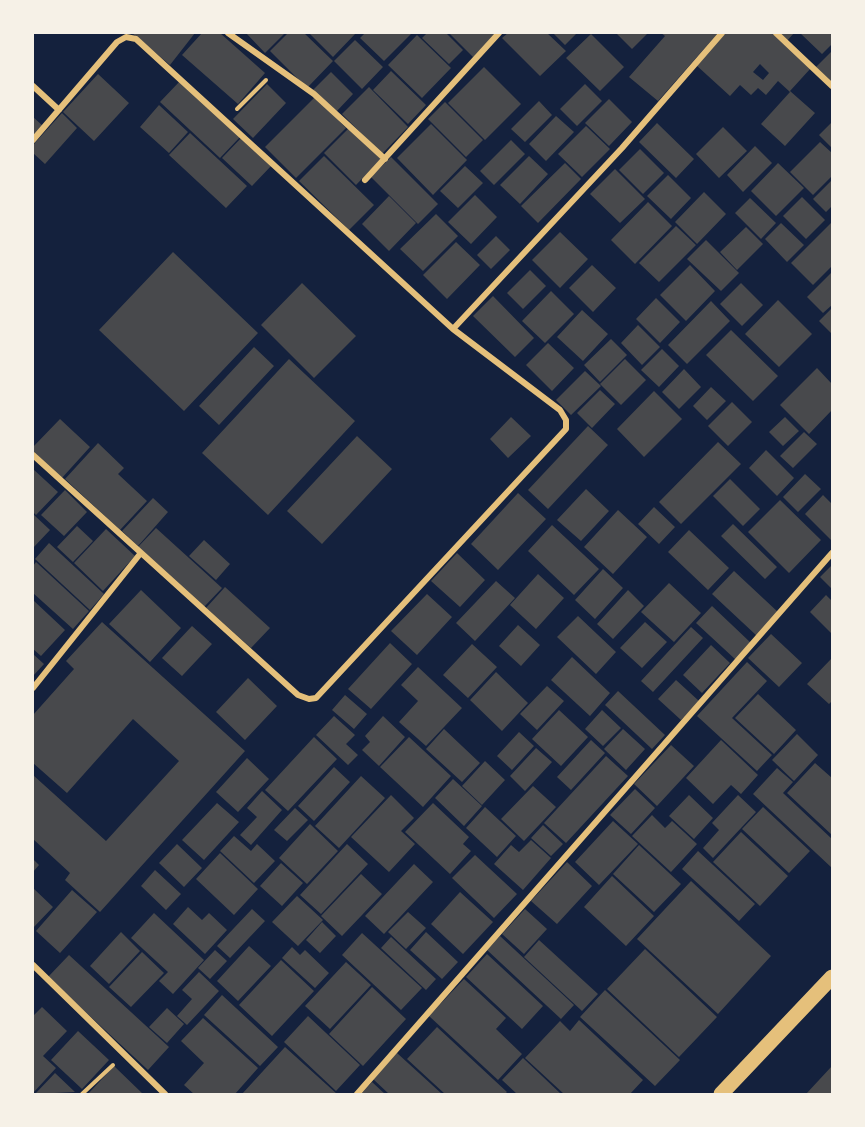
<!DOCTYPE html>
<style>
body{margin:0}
#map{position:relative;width:865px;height:1127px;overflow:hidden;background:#14213d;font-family:Karla,sans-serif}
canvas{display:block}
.frame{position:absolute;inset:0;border:34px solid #f6f1e7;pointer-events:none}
</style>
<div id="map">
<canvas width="865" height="1127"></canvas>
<div class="frame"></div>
</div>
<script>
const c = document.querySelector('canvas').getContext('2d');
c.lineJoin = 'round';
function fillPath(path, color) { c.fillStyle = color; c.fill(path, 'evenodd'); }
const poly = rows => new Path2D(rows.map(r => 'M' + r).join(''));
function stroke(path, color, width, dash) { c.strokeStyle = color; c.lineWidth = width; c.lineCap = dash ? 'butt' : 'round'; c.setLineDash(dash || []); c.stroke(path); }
fillPath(poly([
 [132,33,195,33,170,65],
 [202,33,220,33,265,73,238,104,182,55],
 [246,33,285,33,265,53],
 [288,33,304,33,333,61,307,88,270,51],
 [309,33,356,33,333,57],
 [365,33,412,33,384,61,360,38],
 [427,33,446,33,463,50,449,64,422,38],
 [449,33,494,33,495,34,473,57],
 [508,33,547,33,566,51,540,76,502,38],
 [553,33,577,33,565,45],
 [616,33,648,33,632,49],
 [661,33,718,33,658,101,629,77,665,36],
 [725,33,773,33,811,68,790,91,815,113,785,146,761,124,790,92,778,81,766,95,758,88,751,95,740,85,730,96,696,65],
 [760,64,769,73,763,80,753,72],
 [777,33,794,33,786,42],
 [800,33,832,33,832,44,822,54],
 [591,34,624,67,600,91,566,58],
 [417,35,451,68,422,98,388,65],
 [355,40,383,67,362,89,334,61],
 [832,51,832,82,816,67],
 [484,67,521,104,485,140,448,103],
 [391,71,426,105,408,124,373,90],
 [331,72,353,94,336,112,313,90],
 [98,74,129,103,94,141,63,112],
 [180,81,240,137,220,158,160,102],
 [267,84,286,103,253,138,233,119],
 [585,84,602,101,577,126,560,109],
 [369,87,408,127,382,154,342,114],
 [315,97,346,128,296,178,265,147],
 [609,99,632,122,609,146,585,123],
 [539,101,552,115,525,142,511,129],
 [445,102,483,140,466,157,428,119],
 [159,105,188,132,169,153,140,127],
 [62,113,77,128,45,164,33,153,33,145],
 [556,116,574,132,546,161,529,144],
 [33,117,43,126,33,137],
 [832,122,832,148,819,135],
 [657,123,694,159,676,178,639,142],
 [431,124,467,160,433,195,397,158],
 [586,126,610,149,582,177,558,154],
 [723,127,747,151,719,178,696,154],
 [349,128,381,159,356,185,324,153],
 [190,133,247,186,226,208,169,155],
 [242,137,272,165,252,186,222,158],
 [511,140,525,154,494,185,480,171],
 [820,142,832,153,832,176,813,195,790,172],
 [755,146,772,163,743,192,727,175],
 [640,149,664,173,643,194,619,170],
 [324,156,374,205,349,230,299,181],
 [529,156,548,174,520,204,500,185],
 [391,157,438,204,418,224,371,177],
 [565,163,581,179,538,223,521,206],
 [778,163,804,188,776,216,751,191],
 [465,166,483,183,458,208,440,191],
 [615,169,645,199,620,223,590,194],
 [668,175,691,198,671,219,647,196],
 [832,180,832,206,826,212,813,199],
 [704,192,726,214,697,244,675,222],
 [475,195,497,217,471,244,448,222],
 [389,196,416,223,389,251,362,224],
 [802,197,825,220,806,239,783,216],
 [750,198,776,223,761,239,735,213],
 [648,202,672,226,635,264,611,240],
 [436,214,458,236,423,271,400,249],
 [832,222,832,266,813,285,791,263],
 [781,223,804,245,787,262,765,239],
 [676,226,696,245,659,282,639,263],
 [746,227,763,244,737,270,720,252],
 [560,232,588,259,560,288,532,260],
 [496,236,510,250,491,269,477,255],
 [706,240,739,273,721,291,687,259],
 [456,242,480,265,447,299,423,275],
 [173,252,258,333,184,411,99,330],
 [592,265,616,288,593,312,569,288],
 [690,265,715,291,686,321,660,295],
 [530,270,546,286,523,309,507,293],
 [832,272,832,305,823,313,807,297],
 [302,283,356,336,314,378,261,325],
 [741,283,763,305,742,326,720,304],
 [551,291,574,314,545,343,522,321],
 [493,296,534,338,515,357,473,316],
 [656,298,680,322,660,343,636,319],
 [778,300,812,334,779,367,745,334],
 [711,301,730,321,687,364,668,345],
 [832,308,832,334,819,321],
 [582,310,608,334,583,361,557,337],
 [638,325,660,347,642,365,621,343],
 [731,330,778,376,753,401,706,355],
 [611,339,627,355,600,382,584,365],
 [548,343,574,368,552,391,526,365],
 [254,347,274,366,219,425,199,406],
 [662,349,679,366,659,387,641,370],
 [289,359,355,421,268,515,202,453],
 [625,359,646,380,621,405,600,384],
 [817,368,832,384,832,410,809,434,780,405],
 [684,369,701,387,679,409,662,392],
 [585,371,601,386,571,415,556,400],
 [711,387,726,401,707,420,693,406],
 [600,390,615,404,592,428,577,413],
 [654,391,682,419,644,457,617,429],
 [732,402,752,422,728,446,708,426],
 [511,417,531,436,508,458,490,439],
 [785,417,799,431,783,446,769,432],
 [60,419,90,447,61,479,33,452,33,447],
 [588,426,608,445,548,509,528,490],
 [804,432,817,444,793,468,780,456],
 [357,436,392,469,322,544,287,511],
 [718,442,741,464,681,524,659,502],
 [98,443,124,468,118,474,147,501,120,530,65,479],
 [766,450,794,478,777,496,749,468],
 [33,469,58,492,36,515,33,512],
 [805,474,821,489,798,512,783,497],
 [730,479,760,509,743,526,713,496],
 [586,489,609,511,581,541,557,520],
 [65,490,87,512,64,536,41,515],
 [518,493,546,519,498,570,471,544],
 [823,495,832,504,832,541,805,514],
 [153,498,168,512,138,546,122,531],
 [780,500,821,540,789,573,748,532],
 [654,507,675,527,659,544,638,524],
 [618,510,647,537,613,574,584,547],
 [33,514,50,530,33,548],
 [733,524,777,567,765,579,721,536],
 [552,525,599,569,574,595,528,551],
 [77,526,93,541,73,562,57,547],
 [156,528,222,588,204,607,138,547],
 [106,529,135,556,103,591,74,563],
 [689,530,729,568,708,590,668,552],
 [204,540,230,564,216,580,189,556],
 [49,543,104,594,90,610,35,559],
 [457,553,485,580,460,607,431,581],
 [36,562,89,611,73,629,33,593,33,566],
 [832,565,832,589,820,577],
 [603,569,623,588,595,619,575,600],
 [734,571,779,613,757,636,712,594],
 [538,574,564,598,536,629,510,605],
 [496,581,515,598,475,641,456,623],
 [669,583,701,613,674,642,641,612],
 [225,587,270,628,251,648,206,608],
 [141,590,181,628,150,662,109,624],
 [628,590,644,606,613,639,597,624],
 [427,594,452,617,417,655,391,631],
 [826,595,832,601,832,634,810,612],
 [33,600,65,630,41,656,33,649],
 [712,606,751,643,736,660,696,623],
 [578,616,616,652,596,674,557,637],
 [102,622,245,751,100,912,65,880,70,873,33,839,33,775,106,841,179,761,133,719,67,793,33,763,33,715,74,669,66,661],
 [645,622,667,642,642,668,620,648],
 [518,625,540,645,521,666,499,646],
 [192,626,212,644,182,676,162,658],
 [691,627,703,638,653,692,641,681],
 [771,634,802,663,779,687,748,658],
 [390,643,412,664,371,709,348,689],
 [472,644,497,667,468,698,443,675],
 [711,645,730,663,702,693,683,675],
 [33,654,44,664,33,676],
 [572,657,610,693,590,716,551,680],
 [832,658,832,701,829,704,807,684],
 [747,662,767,681,732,718,772,755,757,771,697,716],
 [418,667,462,708,426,746,399,722,418,701,401,685],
 [496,672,528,703,502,731,470,700],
 [248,678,277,706,245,740,216,712],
 [676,680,699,701,681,720,658,699],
 [547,686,564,701,537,730,520,714],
 [618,691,665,735,652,749,605,705],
 [758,694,796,730,774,754,735,718],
 [345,695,367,714,354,729,332,710],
 [559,710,588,737,561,766,532,739],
 [602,710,621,728,603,746,585,729],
 [334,716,355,735,346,744,358,755,348,765,316,735],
 [383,716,405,737,379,766,362,750,370,742,365,736],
 [444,729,480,763,462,782,426,749],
 [623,729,645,749,626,770,604,749],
 [519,732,534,746,512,770,497,756],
 [797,734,818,755,794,781,772,760],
 [314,737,337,759,288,811,265,790],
 [409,737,451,776,423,807,380,767],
 [591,740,605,753,571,790,557,777],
 [721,740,758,775,741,794,731,785,713,804,686,778],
 [671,745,694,766,657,806,634,784],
 [536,748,552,762,525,791,510,776],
 [606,756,628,776,566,843,544,823],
 [247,758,269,779,238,812,216,792],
 [485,761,505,780,482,805,462,786],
 [815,763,832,778,832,835,787,793],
 [334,767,350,782,314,821,298,806],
 [777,768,793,782,783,793,832,839,832,868,753,794],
 [361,776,385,798,339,848,315,826],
 [453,779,482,806,464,826,435,798],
 [533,786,556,807,524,841,501,819],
 [635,789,655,808,631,834,610,815],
 [262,791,282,810,251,845,240,835,257,817,247,808],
 [391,795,414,818,401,831,415,844,389,872,351,837],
 [689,795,713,818,694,839,669,816],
 [738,795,756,812,713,858,703,848,719,830,712,823],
 [217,803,239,822,204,860,182,840],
 [433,803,469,837,463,844,471,851,450,874,405,832],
 [485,807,516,836,497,857,466,828],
 [763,807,810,851,789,873,742,829],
 [295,808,308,820,287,841,274,830],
 [652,815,665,828,672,821,697,844,671,872,632,836],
 [613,821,638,844,599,885,575,862],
 [310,824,338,851,307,884,279,858],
 [543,825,563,844,551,856,531,838],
 [741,832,788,876,760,906,713,862],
 [234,836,251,851,257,844,275,861,254,883,220,851],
 [531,840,551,858,523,890,494,864,511,845,519,852],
 [177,844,202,868,184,887,159,863],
 [347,844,368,864,321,914,300,895],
 [639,845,681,884,654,912,613,874],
 [698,851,755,904,739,921,682,869],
 [220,853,258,889,234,915,196,879],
 [475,855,517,894,494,918,452,878],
 [33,859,39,865,33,872],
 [567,862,592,886,557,924,531,901],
 [281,863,303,883,282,906,260,886],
 [414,864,433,882,384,934,365,916],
 [155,870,181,894,166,910,141,886],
 [361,874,382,894,342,936,321,916],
 [612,876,654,916,626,946,584,907],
 [691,881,771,956,718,1014,637,939],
 [33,888,53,907,33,928],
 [72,890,97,912,60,953,36,931],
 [460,892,493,922,463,954,431,924],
 [297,896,323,920,298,946,272,922],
 [188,907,202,920,209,913,227,930,205,954,173,924],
 [252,909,265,921,230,958,217,946],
 [525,909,547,929,524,954,502,934],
 [408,912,426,928,406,949,388,932],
 [154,913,204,960,173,994,159,981,168,972,131,938],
 [322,922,336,936,320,953,306,940],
 [121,932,140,951,109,984,90,966],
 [426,932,458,962,442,979,410,950],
 [362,933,422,988,401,1010,342,955],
 [500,936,574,1005,561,1019,487,950],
 [391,937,436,979,426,990,381,948],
 [539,940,598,994,582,1011,524,957],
 [249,946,271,966,238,1001,217,981],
 [292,947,300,955,305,950,329,973,315,988,282,958],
 [645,949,717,1017,679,1057,607,989],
 [215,950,227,961,210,979,198,968],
 [142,952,164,973,131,1007,109,987],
 [487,954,543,1006,522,1029,466,977],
 [69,955,169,1047,148,1070,48,977],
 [281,960,314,991,272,1036,239,1005],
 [346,962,371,985,330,1029,305,1006],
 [199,972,219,991,187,1025,177,1016,192,999,182,990],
 [464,979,506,1018,496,1029,522,1054,498,1080,429,1016],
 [372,987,406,1019,363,1066,329,1034],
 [605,990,680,1060,655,1086,580,1017],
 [222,995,278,1047,260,1066,204,1015],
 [42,1007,67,1031,43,1056,56,1068,33,1093,33,1016],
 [167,1008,184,1024,167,1043,149,1027],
 [308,1016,360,1065,336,1091,284,1042],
 [203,1018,258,1068,235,1094,194,1094,184,1085,204,1063,181,1041],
 [579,1020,643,1080,630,1094,564,1094,525,1058,560,1021,570,1031],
 [437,1027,507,1092,505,1094,445,1094,407,1059],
 [78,1031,109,1060,82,1089,51,1060],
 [285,1047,337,1094,242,1094],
 [397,1053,442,1094,389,1094,373,1079],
 [523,1058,561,1094,517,1094,502,1080],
 [114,1066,143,1094,88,1094],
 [832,1066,832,1094,806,1094],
 [55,1073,75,1092,35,1094],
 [372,1082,385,1094,361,1094]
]), '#48494c');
stroke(poly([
 [237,109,266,80],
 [82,1094,113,1065]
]), '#e5c07b', 4);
stroke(poly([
 [228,33,314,94,385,159],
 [776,33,832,86],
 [33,86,59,110],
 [33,140,117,42,126,37,136,39,453,329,560,410,566,420,566,429,316,698,309,699,298,695,33,455],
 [365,180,499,33],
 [453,329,622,148,722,33],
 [33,688,140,554],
 [33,965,165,1094],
 [357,1094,832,553]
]), '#e5c07b', 6);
stroke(poly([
 [721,1094,832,977]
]), '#e5c07b', 15);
</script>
